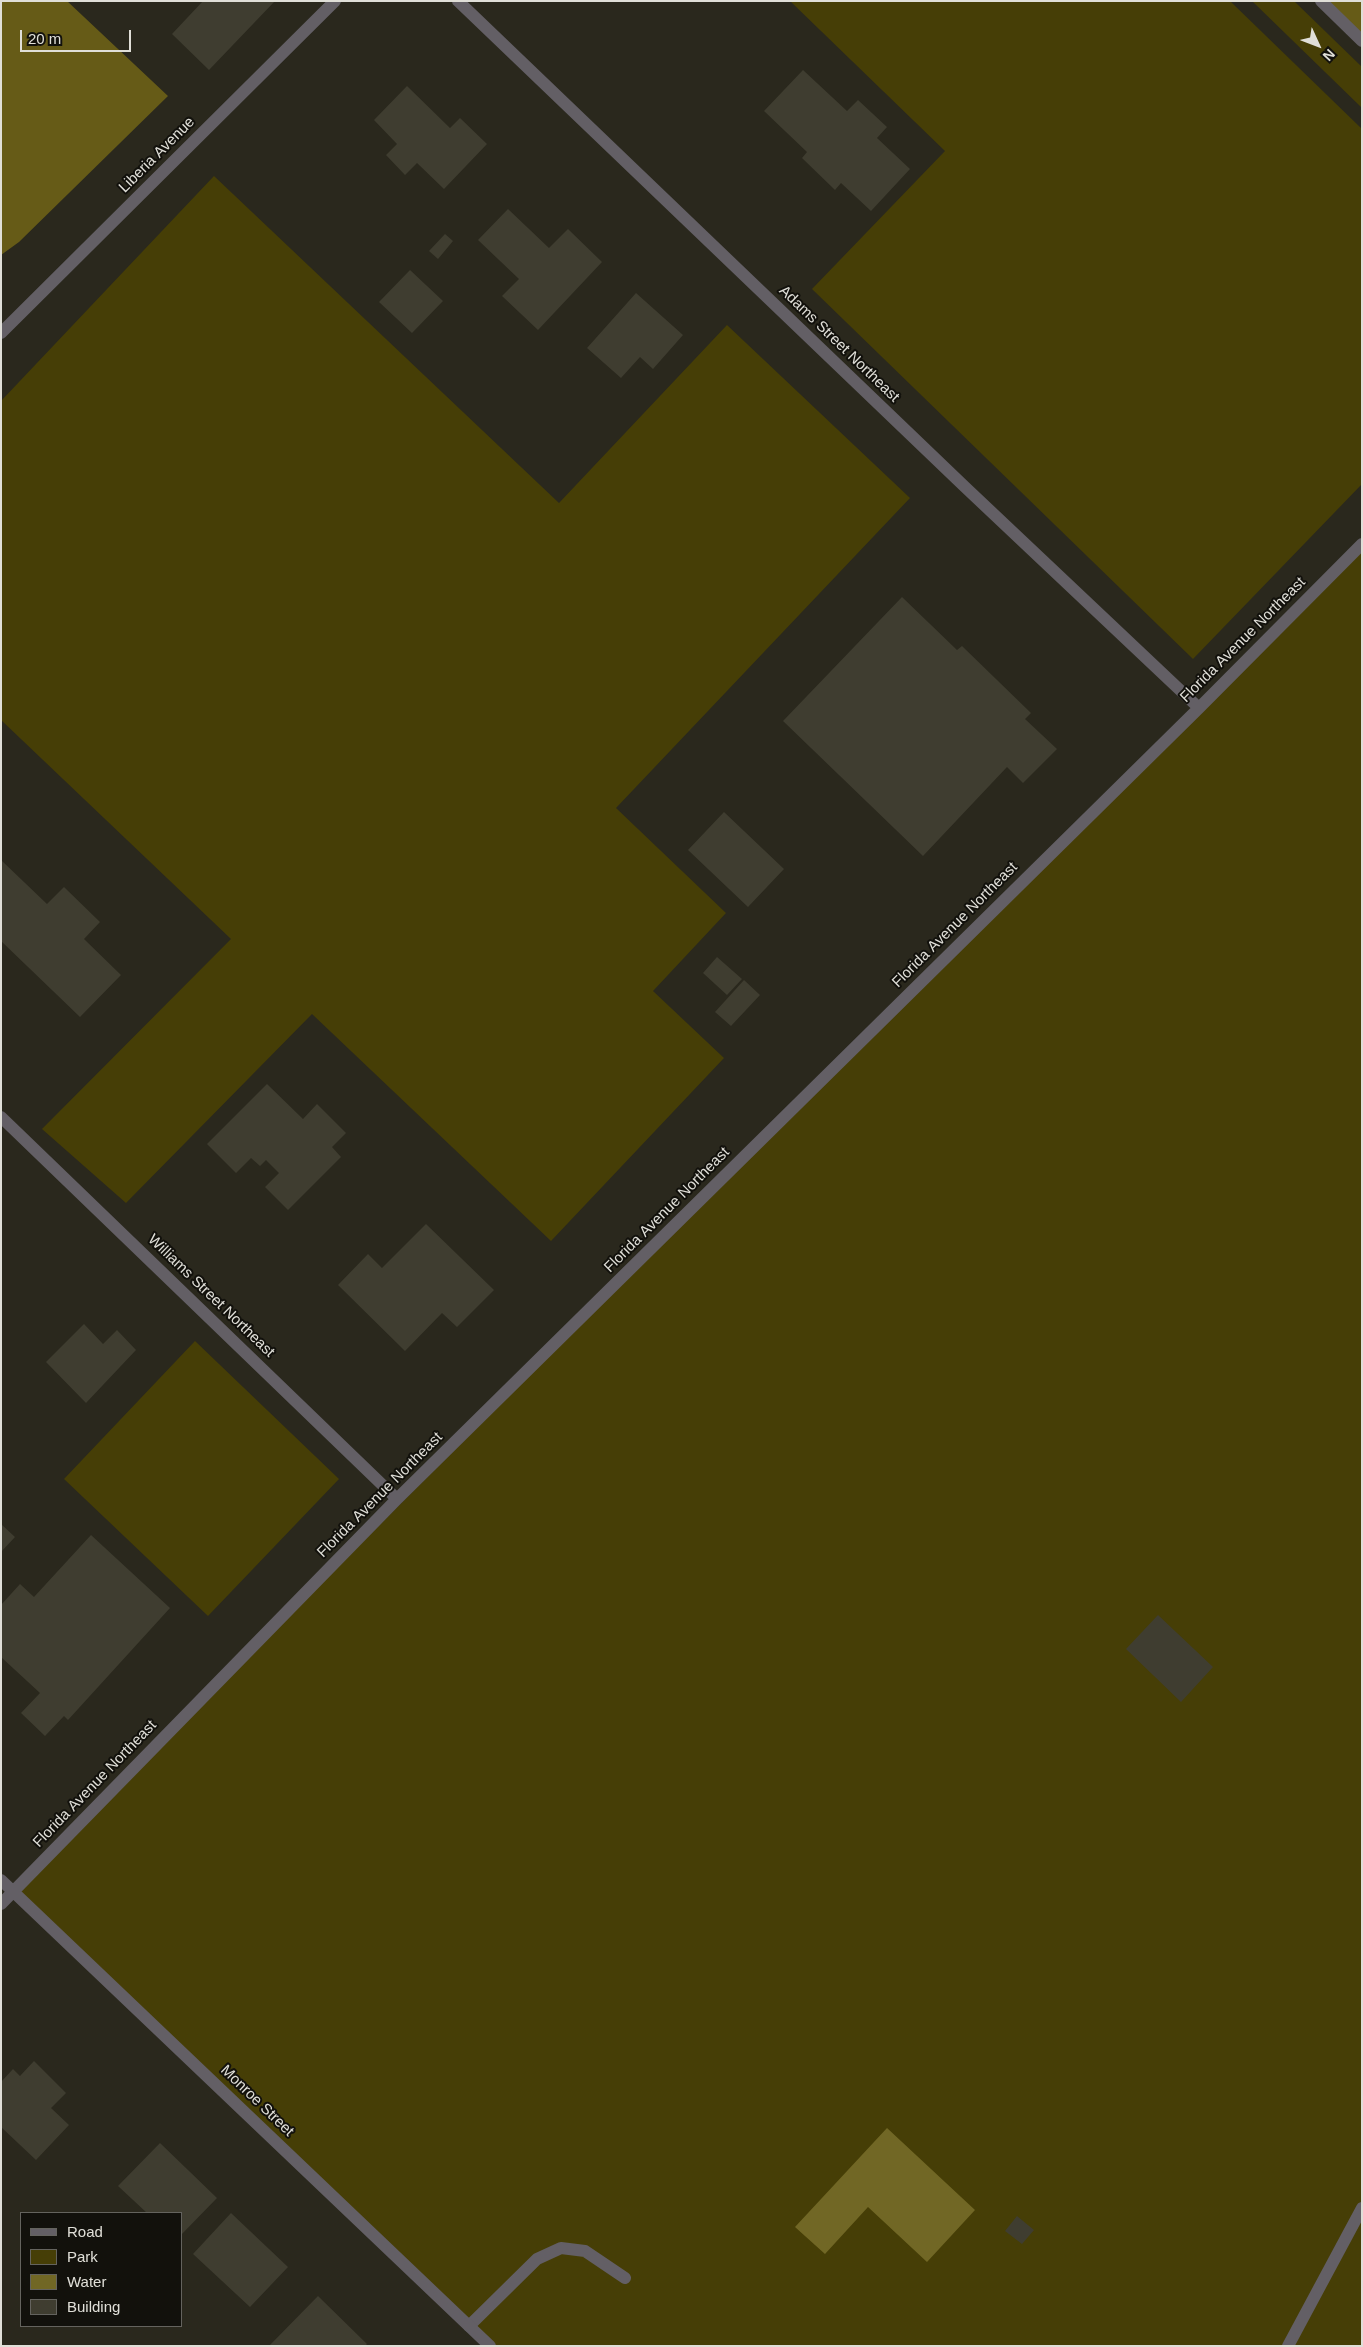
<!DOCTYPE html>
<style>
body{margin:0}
#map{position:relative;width:1363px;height:2347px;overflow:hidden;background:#2a281d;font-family:Arial,sans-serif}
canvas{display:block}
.frame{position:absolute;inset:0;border:2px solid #e0dfd8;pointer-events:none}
.legend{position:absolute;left:20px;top:2212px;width:162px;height:115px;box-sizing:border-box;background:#12110c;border:1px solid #64635e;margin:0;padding:6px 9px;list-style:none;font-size:15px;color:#e0dfd8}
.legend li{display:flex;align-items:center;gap:10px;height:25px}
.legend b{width:25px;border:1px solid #64635e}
.north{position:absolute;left:1293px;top:20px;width:50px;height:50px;-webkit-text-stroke:4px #12110c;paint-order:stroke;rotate:133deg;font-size:14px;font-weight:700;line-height:20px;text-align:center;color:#e0dfd8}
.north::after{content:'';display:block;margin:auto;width:18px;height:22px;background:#e0dfd8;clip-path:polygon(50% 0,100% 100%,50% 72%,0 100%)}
.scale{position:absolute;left:20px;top:30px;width:111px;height:22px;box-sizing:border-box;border:2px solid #e0dfd8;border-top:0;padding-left:6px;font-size:15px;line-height:18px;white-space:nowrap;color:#e0dfd8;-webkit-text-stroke:4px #12110c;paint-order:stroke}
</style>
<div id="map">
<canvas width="1363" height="2347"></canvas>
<div class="frame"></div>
<ul class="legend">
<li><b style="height:6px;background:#635f65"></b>Road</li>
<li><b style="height:14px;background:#463e06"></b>Park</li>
<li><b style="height:14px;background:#716725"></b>Water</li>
<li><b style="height:14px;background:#3f3d30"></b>Building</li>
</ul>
<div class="north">N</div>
<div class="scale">20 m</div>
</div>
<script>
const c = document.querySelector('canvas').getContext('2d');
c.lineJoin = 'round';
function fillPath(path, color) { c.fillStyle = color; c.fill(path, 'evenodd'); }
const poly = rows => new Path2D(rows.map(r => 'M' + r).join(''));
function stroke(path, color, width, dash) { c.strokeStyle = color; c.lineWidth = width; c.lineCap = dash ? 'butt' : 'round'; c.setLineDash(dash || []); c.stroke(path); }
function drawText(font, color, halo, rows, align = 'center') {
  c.font = font + ' Arial,sans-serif'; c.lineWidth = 4; c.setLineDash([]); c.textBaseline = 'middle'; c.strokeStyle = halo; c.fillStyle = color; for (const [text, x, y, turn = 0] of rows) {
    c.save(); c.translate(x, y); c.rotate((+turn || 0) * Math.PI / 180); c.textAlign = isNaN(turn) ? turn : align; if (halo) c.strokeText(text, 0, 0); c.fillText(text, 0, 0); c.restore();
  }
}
fillPath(poly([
 [790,1,1230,1,1362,129,1362,484,1193,659,812,289,945,151],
 [1252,1,1294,1,1362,67,1362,108],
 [214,176,559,503,727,325,910,498,616,808,726,913,653,991,724,1058,551,1241,312,1014,126,1203,42,1129,231,939,1,720,1,401],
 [1362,544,1362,2346,490,2346,13,1891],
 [195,1341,339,1479,208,1616,64,1479]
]), '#463e06');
fillPath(poly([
 [1,1,67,1,168,96,19,242,1,255],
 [1323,1,1362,1,1362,39]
]), '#665b17');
fillPath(poly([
 [887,2128,975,2210,927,2262,868,2207,825,2254,795,2227]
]), '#716725');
fillPath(poly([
 [203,1,275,1,209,70,172,34],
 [803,70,847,111,858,100,887,127,877,138,910,169,871,211,841,183,835,190,802,158,807,152,764,111],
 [407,86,450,128,460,118,487,144,444,189,417,163,405,175,386,155,397,144,374,120],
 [508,209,549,248,568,229,602,262,538,330,502,296,519,279,478,240],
 [445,234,453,241,438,259,429,251],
 [410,270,443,301,412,333,379,302],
 [636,293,683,335,653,369,640,357,621,378,587,348],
 [902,597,957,650,962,646,1031,713,1025,719,1057,749,1023,783,1007,767,923,856,783,721],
 [724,812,784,869,748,907,688,850],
 [1,860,47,904,64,887,100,922,84,939,121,975,80,1017,1,941],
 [717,957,742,979,727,995,703,973],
 [744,980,760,995,731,1026,715,1012],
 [267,1084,303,1119,317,1104,346,1133,332,1147,341,1157,288,1210,265,1187,279,1173,266,1160,260,1166,251,1158,236,1173,207,1144],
 [426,1224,494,1290,457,1327,442,1313,405,1351,338,1285,368,1254,382,1268],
 [84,1324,103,1344,117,1330,136,1350,86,1403,46,1362],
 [1,1524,15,1537,1,1552],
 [91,1535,170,1608,68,1720,64,1716,45,1736,21,1713,40,1693,1,1657,1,1605,20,1584,34,1597],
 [1158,1615,1213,1667,1181,1702,1126,1649],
 [34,2061,66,2093,51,2108,69,2125,36,2160,1,2127,1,2082,13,2069,20,2076],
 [160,2143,217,2198,181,2235,181,2213,147,2213,118,2186],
 [231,2213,288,2267,250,2307,193,2254],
 [1017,2216,1034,2230,1022,2244,1005,2231],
 [318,2296,367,2344,365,2346,269,2346]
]), '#3f3d30');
stroke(poly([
 [469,2326,537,2259,561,2248,585,2251,625,2278],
 [1288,2346,1362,2208]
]), '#635f65', 12);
stroke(poly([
 [458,1,965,487,1199,708],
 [1,333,335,1],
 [1,1117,397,1499],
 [1,1880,490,2346],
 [1,1904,397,1499,1199,708,1362,544]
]), '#635f65', 12);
stroke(poly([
 [1321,1,1362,41]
]), '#635f65', 12);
drawText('15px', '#e0dfd8', '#12110c', [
 ["Liberia Avenue",157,155,-45],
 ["Adams Street Northeast",839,344,44],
 ["Florida Avenue Northeast",1243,640,-45],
 ["Florida Avenue Northeast",955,925,-45],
 ["Florida Avenue Northeast",667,1210,-45],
 ["Williams Street Northeast",211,1296,44],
 ["Florida Avenue Northeast",380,1495,-45],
 ["Florida Avenue Northeast",95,1784,-46],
 ["Monroe Street",257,2101,44]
]);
</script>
